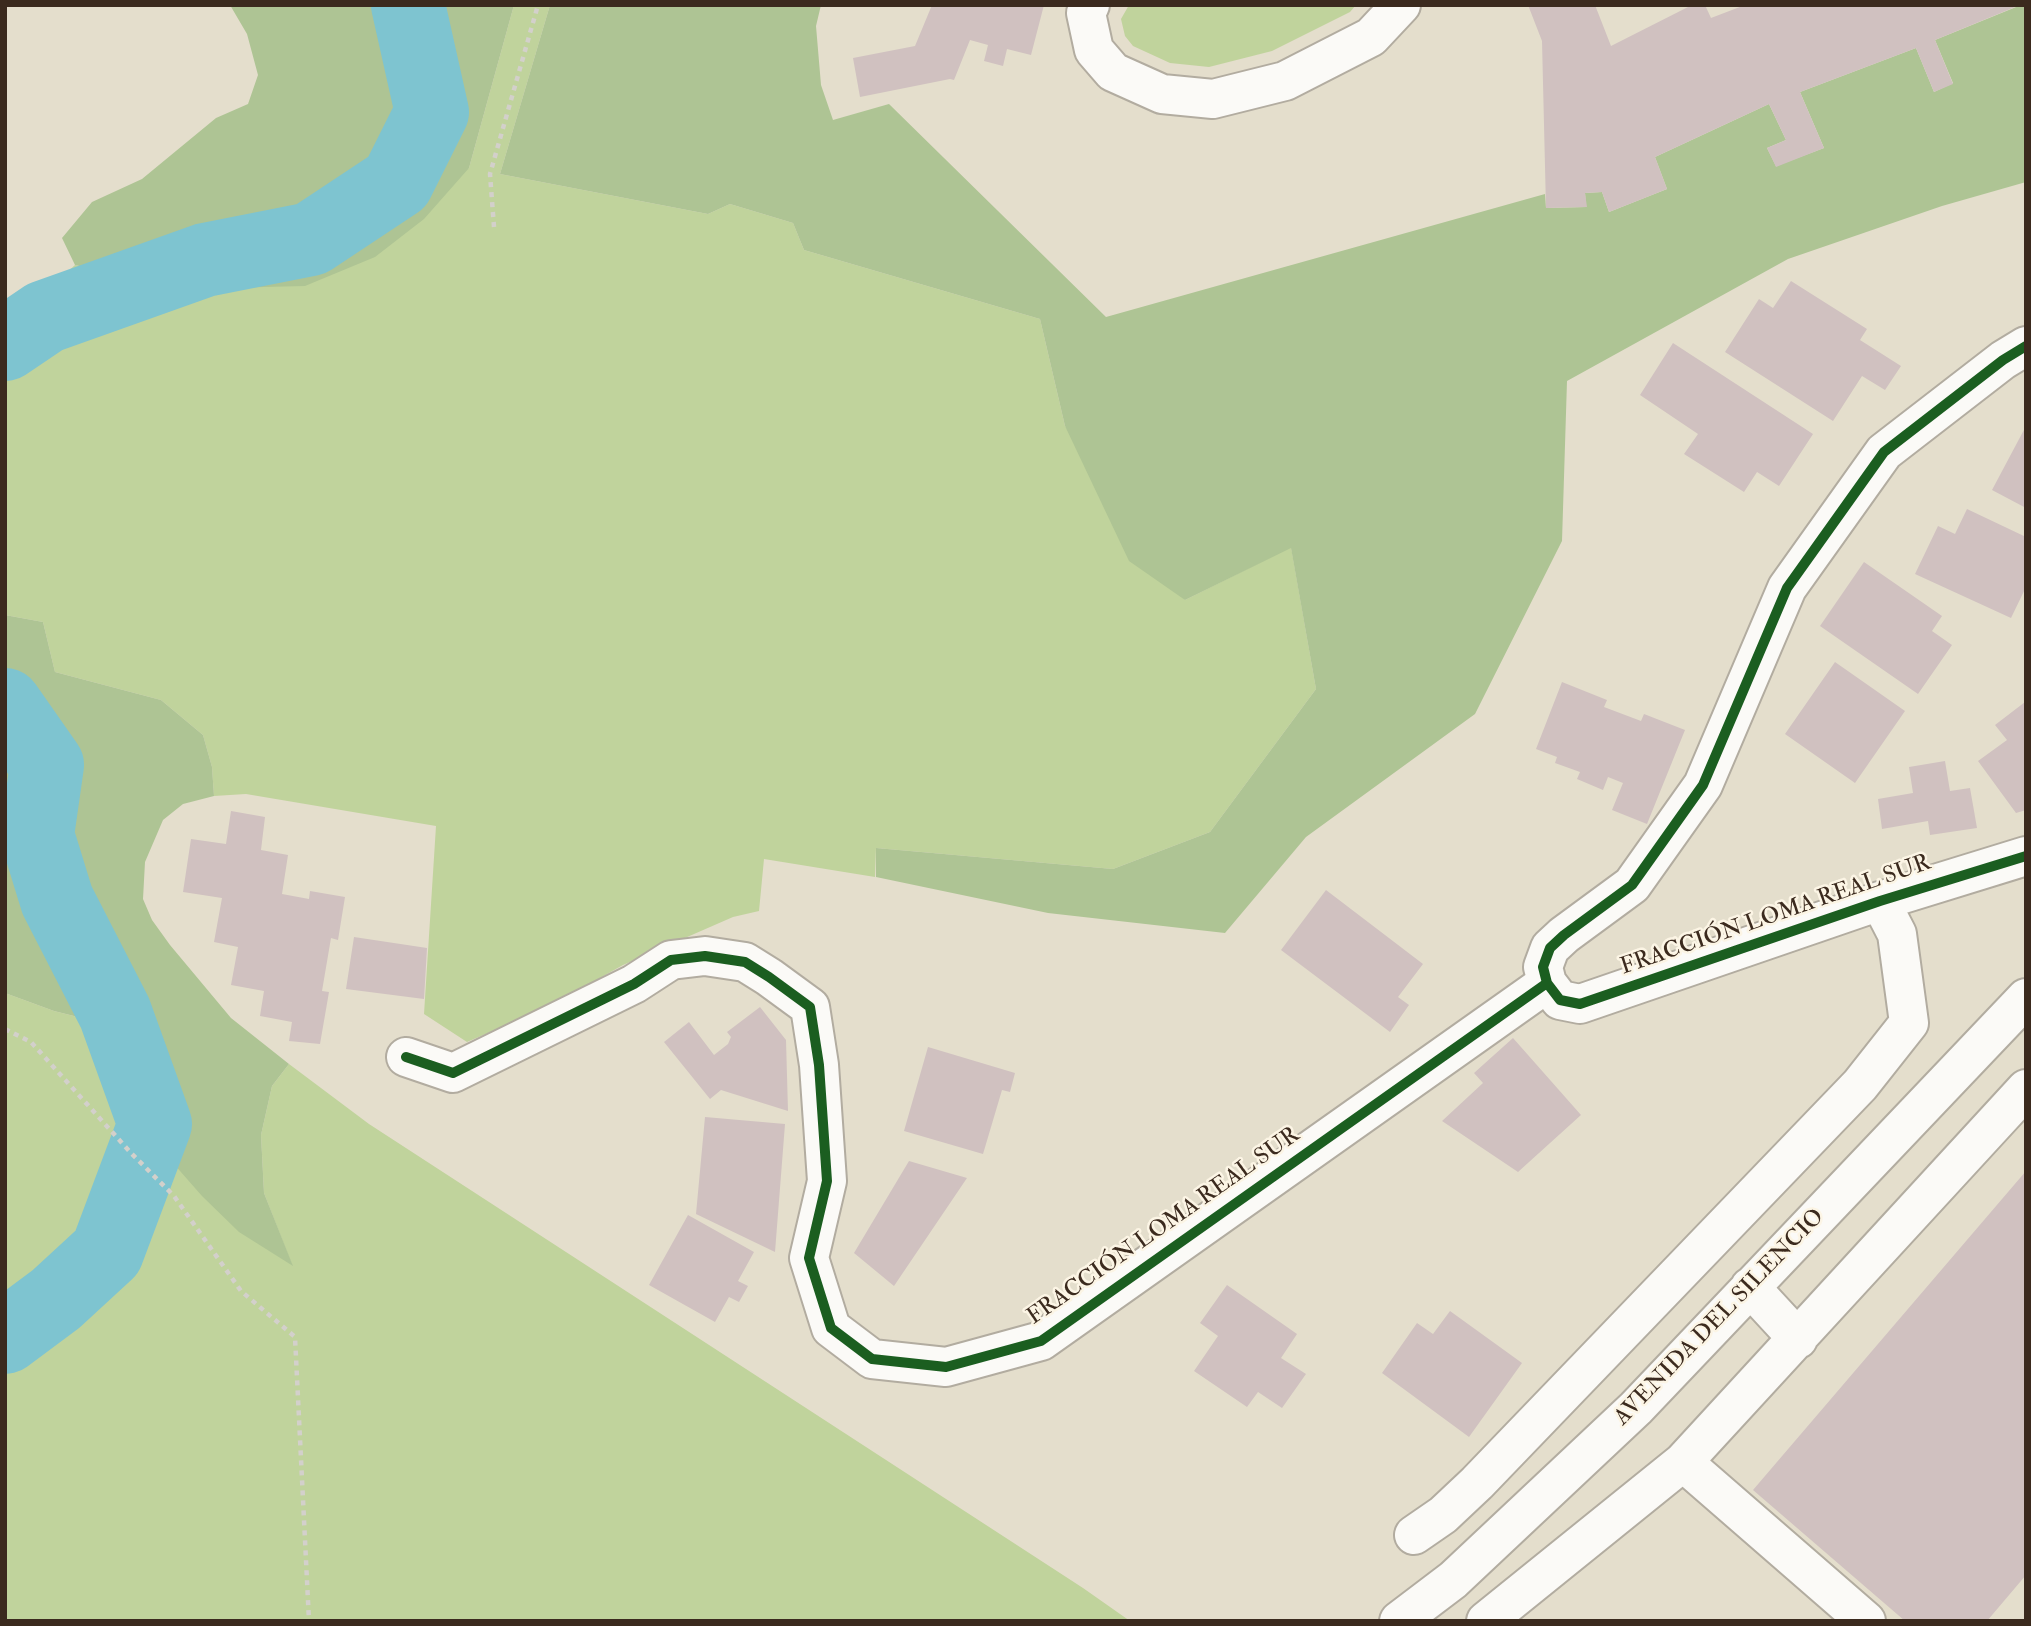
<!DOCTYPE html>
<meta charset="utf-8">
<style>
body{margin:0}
#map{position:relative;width:2031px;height:1626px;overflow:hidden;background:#e4decc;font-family:"IM FELL Double Pica",serif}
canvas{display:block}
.frame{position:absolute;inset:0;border:7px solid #3b2a1e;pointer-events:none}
</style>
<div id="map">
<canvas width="2031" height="1626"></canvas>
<div class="frame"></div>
</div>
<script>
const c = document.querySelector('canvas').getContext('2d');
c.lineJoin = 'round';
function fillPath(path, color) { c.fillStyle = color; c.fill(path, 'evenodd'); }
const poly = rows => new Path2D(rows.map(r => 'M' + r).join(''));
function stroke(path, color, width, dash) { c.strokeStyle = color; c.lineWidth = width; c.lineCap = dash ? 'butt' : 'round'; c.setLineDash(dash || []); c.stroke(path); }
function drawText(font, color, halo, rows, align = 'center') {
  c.font = font + ' "IM FELL Double Pica",serif'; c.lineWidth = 5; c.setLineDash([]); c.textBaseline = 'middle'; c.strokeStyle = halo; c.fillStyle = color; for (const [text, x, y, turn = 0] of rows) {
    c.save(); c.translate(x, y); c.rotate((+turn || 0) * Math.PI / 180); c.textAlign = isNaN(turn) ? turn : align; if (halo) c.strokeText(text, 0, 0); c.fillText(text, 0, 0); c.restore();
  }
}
fillPath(poly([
 [514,5,550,5,500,174,708,214,730,204,793,223,804,250,1040,319,1065,426,1185,600,1291,547,1316,689,1210,832,1113,869,876,848,875,877,764,859,759,911,733,917,623,965,548,1007,467,1042,424,1014,436,826,246,794,214,796,212,767,203,735,161,700,55,672,43,622,5,615,5,314,34,303,75,265,144,281,223,288,469,168],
 [1129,5,1356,5,1350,12,1272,51,1209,67,1170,63,1133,46,1125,36,1121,19],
 [5,993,54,1011,138,1032,173,1089,160,1142,292,1265,264,1193,261,1135,272,1086,289,1064,369,1124,1083,1588,1130,1621,5,1621,5,1364,17,1355,45,1288,82,1255,113,1170,66,1247,8,1310,5,1310]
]), '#c0d39c');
fillPath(poly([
 [230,5,514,5,469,168,424,219,375,257,305,286,223,288,144,281,75,265,62,238,92,202,142,179,216,118,248,104,258,75,247,34],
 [550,5,821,5,816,26,821,85,833,120,889,104,1106,317,1545,194,1546,208,1586,207,1585,193,1602,192,1609,212,1667,189,1655,157,1769,104,1786,140,1767,148,1776,166,1824,148,1800,92,1916,48,1934,92,1953,83,1935,40,2021,5,2026,5,2026,182,1942,206,1788,259,1567,381,1562,541,1475,714,1306,837,1225,933,1048,913,876,877,876,848,1113,869,1210,832,1316,689,1291,548,1185,600,1129,561,1065,426,1040,319,804,250,793,223,730,204,708,214,500,174],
 [5,615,43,622,55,672,161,700,203,735,212,767,214,796,183,804,163,820,145,862,143,899,152,920,170,945,231,1018,289,1064,272,1086,261,1135,264,1193,293,1266,239,1232,202,1196,166,1155,160,1142,173,1089,138,1032,54,1011,5,993],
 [114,1170,120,1174,82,1255,45,1288,17,1355,5,1364,5,1310,8,1310,66,1247]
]), '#aec494');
stroke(poly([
 [5,344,45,317,205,260,311,239,397,182,432,112,408,5],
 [5,705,47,765,37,835,57,900,115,1013,155,1124,107,1252,56,1299,5,1337]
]), '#7ec4d0', 74);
fillPath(poly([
 [932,5,1044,5,1031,55,1007,49,1003,66,984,61,988,45,970,40,954,80,950,79,860,97,853,58,915,46],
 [1528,5,1595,5,1611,46,1692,5,1705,5,1711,18,1745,5,2020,5,1935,40,1953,84,1934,92,1916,48,1800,92,1824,148,1776,167,1767,148,1786,140,1769,104,1655,157,1667,189,1609,212,1602,192,1585,193,1587,207,1546,208,1542,41],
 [1791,281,1867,329,1860,340,1901,366,1885,390,1862,376,1833,421,1725,352,1759,299,1773,308],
 [1673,343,1813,434,1779,486,1757,472,1744,492,1684,454,1698,434,1640,395],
 [2026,426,2026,508,1992,490],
 [1967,509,2026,537,2026,587,2011,618,1915,574,1938,526,1955,534],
 [1864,562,1942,616,1932,631,1952,645,1918,694,1820,626],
 [1835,662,1905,711,1855,783,1785,734],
 [1562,682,1607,700,1604,707,1641,721,1644,714,1685,730,1647,824,1612,810,1623,783,1608,777,1603,790,1577,779,1580,772,1555,763,1557,757,1536,749],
 [2025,702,2026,810,2016,813,1978,761,2007,740,1995,725],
 [1945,761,1950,791,1970,788,1977,828,1930,835,1928,821,1882,829,1878,799,1913,793,1909,767],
 [231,811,265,817,261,850,288,855,282,894,309,899,310,891,345,897,338,940,331,938,322,991,329,992,320,1044,289,1041,292,1022,260,1016,264,991,231,985,238,947,214,942,222,898,183,892,191,839,226,844],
 [1326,890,1423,964,1398,997,1409,1005,1390,1032,1281,950],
 [354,937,427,948,424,999,346,989],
 [760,1007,786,1040,788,1111,721,1090,710,1099,664,1042,689,1022,714,1055,728,1044,731,1037,727,1032],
 [1513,1038,1581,1115,1518,1172,1442,1121,1483,1083,1474,1073],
 [928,1047,1015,1073,1010,1092,1002,1090,983,1154,904,1131],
 [705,1117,785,1124,775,1252,696,1214],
 [909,1161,967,1178,894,1286,854,1253],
 [2026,1171,2026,1575,1987,1621,1905,1621,1753,1490],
 [688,1215,754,1252,738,1281,748,1286,739,1302,729,1297,715,1322,649,1285],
 [1227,1285,1297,1334,1281,1358,1306,1374,1282,1408,1258,1392,1247,1407,1194,1371,1218,1336,1200,1323],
 [1450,1311,1522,1363,1469,1437,1382,1373,1417,1323,1433,1334]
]), '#d0c1c0');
const minor = poly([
 [1090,5,1086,13,1094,50,1113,72,1162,94,1213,99,1285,81,1371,37,1401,5],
 [2026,346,2003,360,1884,452,1787,588,1703,785,1632,885,1564,935,1550,948,1543,967,1547,983,1560,1000,1580,1004,1880,901,2026,856],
 [406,1057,453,1073,634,984,671,960,705,956,745,962,769,977,810,1007,819,1065,827,1181,809,1258,831,1328,872,1359,946,1367,1041,1341,1547,983],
 [1750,1287,1798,1339],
 [1683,1462,1866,1621],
 [1414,1535,1443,1515,1477,1483,1860,1085,1909,1023,1897,934,1880,901],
 [1399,1621,1453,1580,1636,1408,2026,998],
 [1486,1621,1683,1462,2026,1089]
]);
stroke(minor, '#b2aca0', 42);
stroke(poly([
 [494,227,490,174,538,5],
 [5,1029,31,1042,131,1153,174,1196,241,1291,295,1337,309,1621]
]), '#d3d0cb', 4.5, [5, 5]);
stroke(minor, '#fbfaf7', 38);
stroke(poly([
 [2026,346,2003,360,1884,452,1787,588,1703,785,1632,885,1564,935,1550,948,1543,967,1547,983,1560,1000,1580,1004,1880,901,2026,856],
 [406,1057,453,1073,634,984,671,960,705,956,745,962,769,977,810,1007,819,1065,827,1181,809,1258,831,1328,872,1359,946,1367,1041,1341,1547,983]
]), '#1b5e20', 10);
drawText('23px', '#3b2a1e', '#fcf5e5', [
 ["FRACCIÓN LOMA REAL SUR",1776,916,-19],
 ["FRACCIÓN LOMA REAL SUR",1164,1227,-35],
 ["AVENIDA DEL SILENCIO",1720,1318,-46]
]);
</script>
